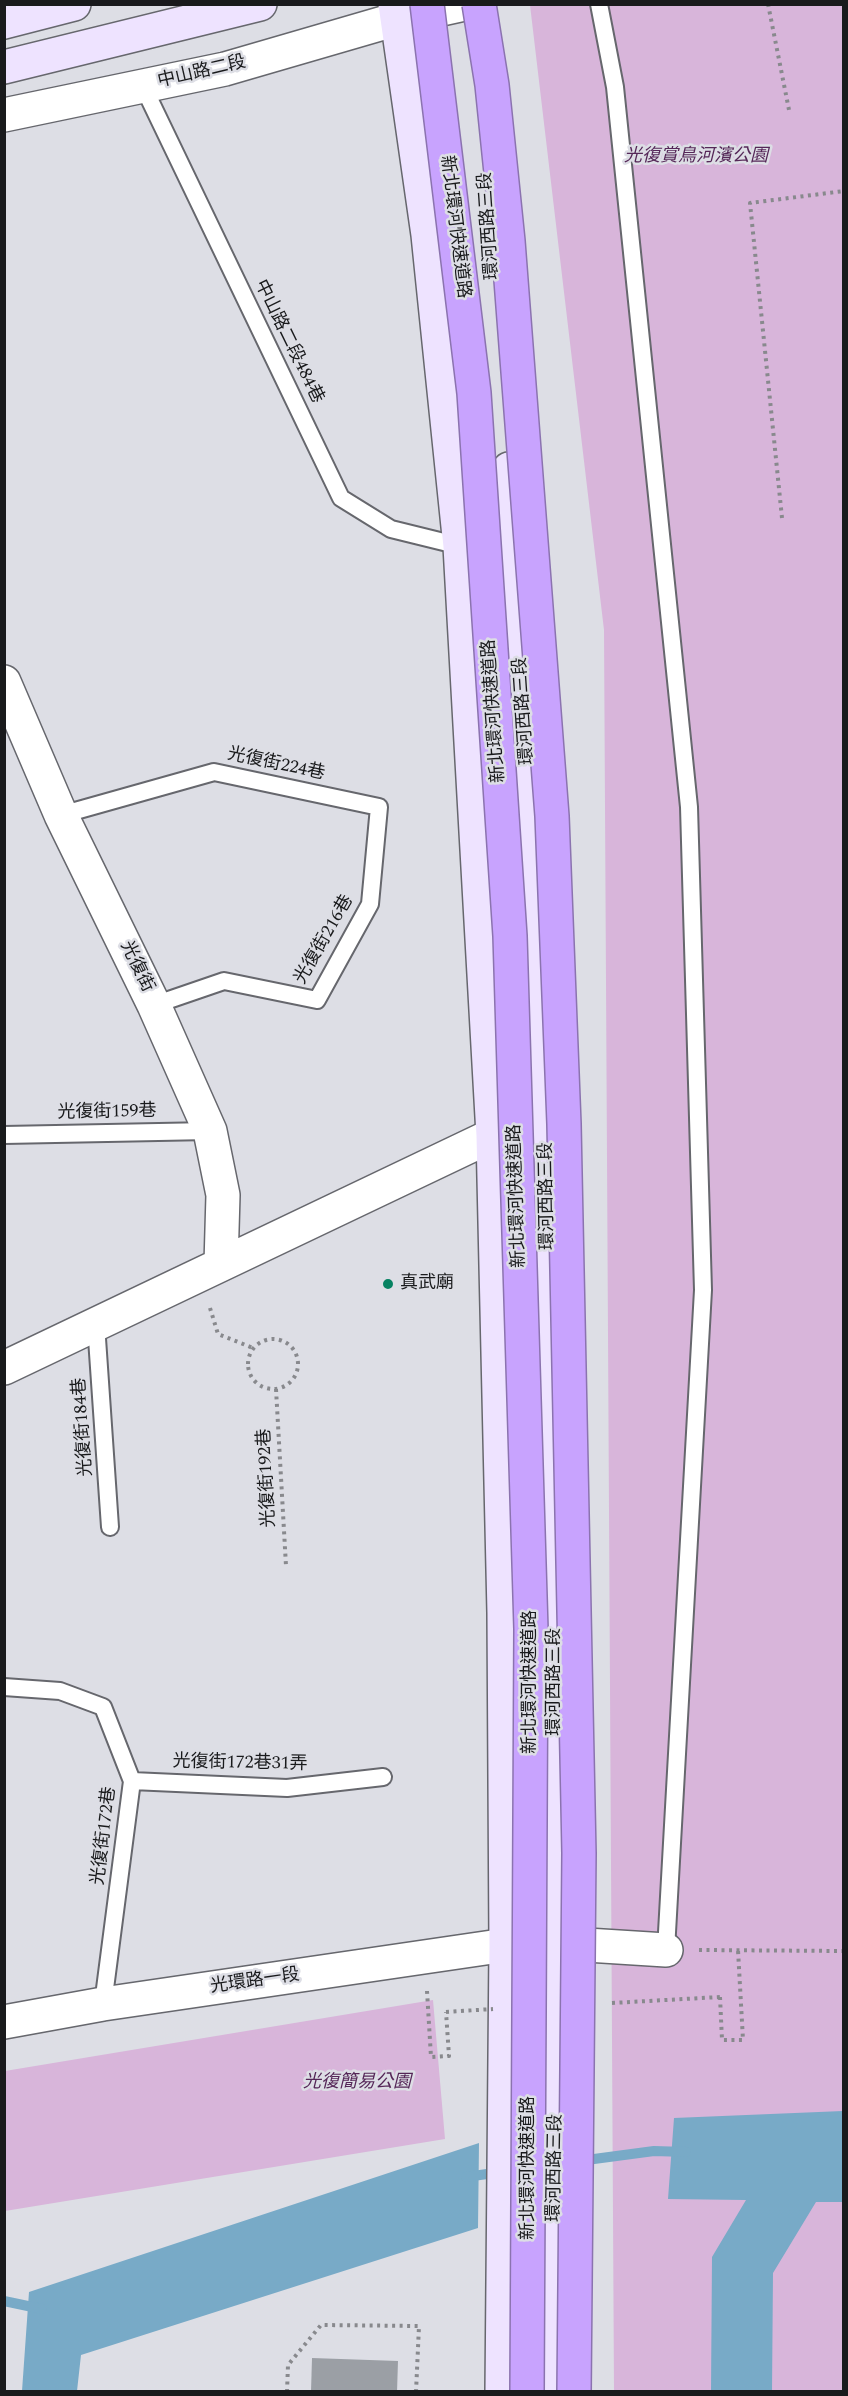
<!DOCTYPE html>
<meta charset="utf-8">
<style>
body{margin:0}
#map{position:relative;width:848px;height:2396px;overflow:hidden;background:#dddee5;font-family:Spectral,serif}
canvas{display:block}
.frame{position:absolute;inset:0;border:6px solid #191a1c;pointer-events:none}
</style>
<div id="map">
<canvas width="848" height="2396"></canvas>
<div class="frame"></div>
</div>
<script>
const c = document.querySelector('canvas').getContext('2d');
c.lineJoin = 'round';
function fillPath(path, color) { c.fillStyle = color; c.fill(path, 'evenodd'); }
const poly = rows => new Path2D(rows.map(r => 'M' + r).join(''));
function stroke(path, color, width, dash) { c.strokeStyle = color; c.lineWidth = width; c.lineCap = dash ? 'butt' : 'round'; c.setLineDash(dash || []); c.stroke(path); }
function drawText(font, color, halo, rows, align = 'center') {
  c.font = font + ' Spectral,"Noto Sans TC",serif'; c.lineWidth = 5; c.setLineDash([]); c.textBaseline = 'middle'; c.strokeStyle = halo; c.fillStyle = color; for (const [text, x, y, turn = 0] of rows) {
    c.save(); c.translate(x, y); c.rotate((+turn || 0) * Math.PI / 180); c.textAlign = isNaN(turn) ? turn : align; if (halo) c.strokeText(text, 0, 0); c.fillText(text, 0, 0); c.restore();
  }
}
fillPath(poly([
 [530,5,843,5,843,2391,614,2391,604,630],
 [433,2000,445,2139,5,2211,5,2071]
]), '#d8b5da');
fillPath(poly([
 [843,2111,843,2202,816,2202,773,2273,772,2391,711,2391,712,2257,746,2200,668,2199,674,2118],
 [479,2143,478,2228,81,2355,77,2391,22,2391,29,2292]
]), '#78aac7');
stroke(poly([
 [579,2161,654,2151,686,2152],
 [466,2177,501,2172],
 [4,2301,42,2309]
]), '#78aac7', 10);
fillPath(poly([
 [312,2358,398,2361,397,2392,311,2392]
]), '#9b9fa5');
const lane = poly([
 [599,4,615,87,689,807,703,1290,666,1950],
 [143,86,341,498,391,529,460,546],
 [61,815,214,772,379,807,370,904,317,1000,224,981,154,1005],
 [4,1135,210,1131],
 [96,1324,110,1527],
 [4,1687,60,1691,103,1707,132,1781,103,2004],
 [132,1781,287,1788,383,1777]
]);
const street = poly([
 [4,115,225,69,397,19,465,4],
 [4,682,61,815,154,1005,210,1131,223,1195,221,1264],
 [4,1368,493,1135],
 [4,2022,103,2004,506,1945,555,1943,666,1950]
]);
const secondary = poly([
 [395,4,428,235,460,546,493,1135,504,1613,506,1945,502,2392],
 [4,22,74,4],
 [4,67,260,4],
 [509,469,545,1014,555,1534,558,2085,553,2392]
]);
stroke(lane, '#66676d', 20);
stroke(street, '#66676d', 36);
stroke(secondary, '#66676d', 36);
stroke(poly([
 [768,4,789,110],
 [782,518,750,203,844,191],
 [210,1308,218,1334,253,1348],
 '248 1364a25 25 0 1 1 50 0a25 25 0 1 1-50 0Z',
 [276,1389,286,1566],
 [699,1950,844,1951],
 [427,1991,431,2057,449,2056,446,2012],
 [720,1997,722,2040,743,2040,738,1950],
 [287,2392,288,2365,321,2325,419,2326,416,2392]
]), '#88898d', 4, [3, 4.5]);
stroke(lane, '#fff', 16);
stroke(street, '#fff', 33);
stroke(secondary, '#eee3ff', 33);
const highwayBridge = poly([
 [427,4,474,393,510,936,531,1629,527,2392],
 [479,4,492,85,508,241,552,816,564,1124,579,1853,574,2392]
]);
stroke(highwayBridge, '#8b73af', 36, []);
stroke(poly([
 [612,2003,720,1997],
 [446,2012,493,2009]
]), '#88898d', 4, [3, 4.5]);
stroke(highwayBridge, '#c8a3fe', 33);
for (const [x, y, r, color] of [
 [388,1284,6,"#078262"]
]) { const dot = new Path2D(); dot.arc(x, y, r, 0, 2 * Math.PI); c.fillStyle = color; c.fill(dot); stroke(dot, '#dddee5', 2); }
drawText('18px', '#191a1c', '#dddee5', [
 ["中山路二段",202,73,-13],
 ["環河西路三段",490,226,-94],
 ["新北環河快速道路",454,227,83],
 ["中山路二段484巷",288,342,64],
 ["新北環河快速道路",495,711,-94],
 ["環河西路三段",525,711,-94],
 ["光復街224巷",276,765,12],
 ["光復街216巷",325,940,-60],
 ["光復街",136,967,64],
 ["光復街159巷",107,1113,-1],
 ["新北環河快速道路",518,1196,-92],
 ["環河西路三段",548,1196,-91],
 ["光復街184巷",84,1427,-94],
 ["光復街192巷",268,1478,-93],
 ["新北環河快速道路",531,1682,-90],
 ["環河西路三段",555,1682,-90],
 ["光復街172巷31弄",240,1764,1],
 ["光復街172巷",105,1836,-83],
 ["光環路一段",255,1982,-8],
 ["新北環河快速道路",529,2168,-90],
 ["環河西路三段",556,2168,-89]
]);
drawText('italic 18px', '#552758', '#dddee5', [
 ["光復賞鳥河濱公園",696,157],
 ["光復簡易公園",357,2083]
]);
drawText('18px', '#191a1c', '#dddee5', [
 ["真武廟",400,1284]
], 'left');
</script>
